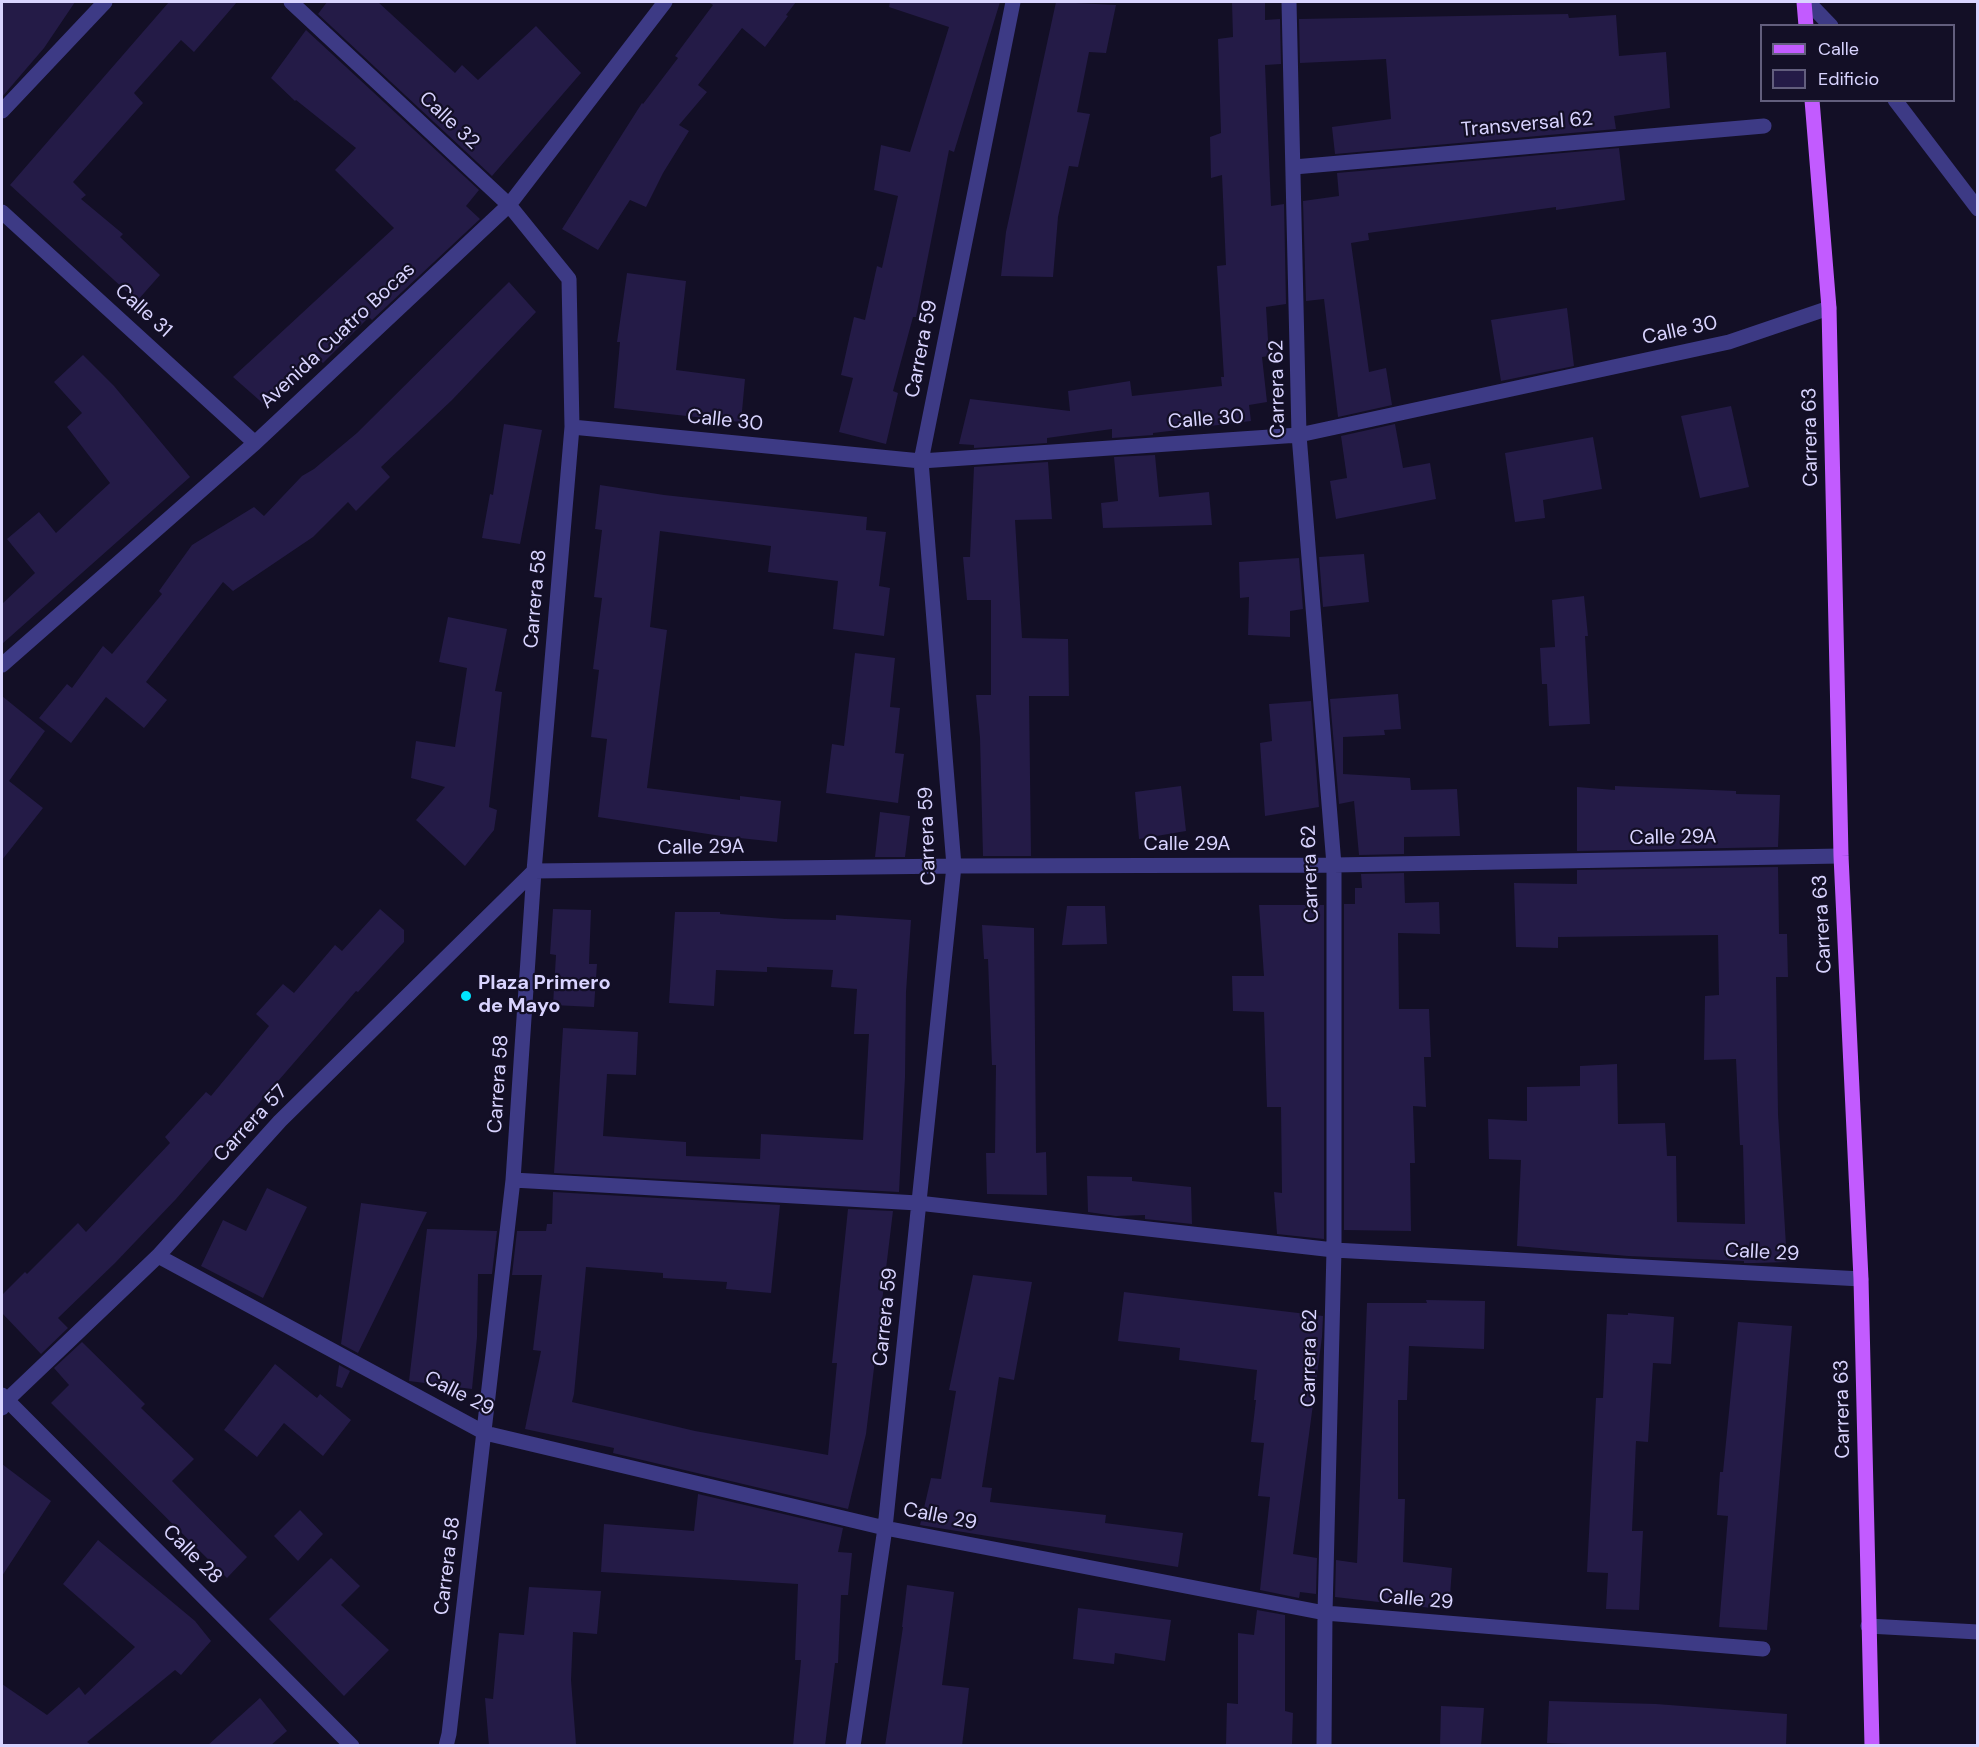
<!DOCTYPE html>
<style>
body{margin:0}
#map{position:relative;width:1979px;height:1747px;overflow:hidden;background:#130f26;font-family:"DM Sans",sans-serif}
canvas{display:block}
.frame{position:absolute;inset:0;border:3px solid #d9d4ff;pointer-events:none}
.legend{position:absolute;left:1760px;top:24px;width:195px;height:78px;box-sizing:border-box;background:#130f26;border:2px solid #625e7d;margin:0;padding:8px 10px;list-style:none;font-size:18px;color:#d9d4ff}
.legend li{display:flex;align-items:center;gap:12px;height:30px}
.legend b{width:30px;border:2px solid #625e7d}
</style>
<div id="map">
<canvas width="1979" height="1747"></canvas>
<div class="frame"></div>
<ul class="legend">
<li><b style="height:8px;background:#c25bff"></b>Calle</li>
<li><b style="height:16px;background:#241b47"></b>Edificio</li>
</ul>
</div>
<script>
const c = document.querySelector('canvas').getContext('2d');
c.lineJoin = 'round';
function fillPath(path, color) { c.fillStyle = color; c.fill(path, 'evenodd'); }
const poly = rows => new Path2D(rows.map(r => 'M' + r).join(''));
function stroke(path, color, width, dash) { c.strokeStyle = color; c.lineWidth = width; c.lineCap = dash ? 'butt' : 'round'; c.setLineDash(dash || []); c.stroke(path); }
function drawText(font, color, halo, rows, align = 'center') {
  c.font = font + ' "DM Sans",sans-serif'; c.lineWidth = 4.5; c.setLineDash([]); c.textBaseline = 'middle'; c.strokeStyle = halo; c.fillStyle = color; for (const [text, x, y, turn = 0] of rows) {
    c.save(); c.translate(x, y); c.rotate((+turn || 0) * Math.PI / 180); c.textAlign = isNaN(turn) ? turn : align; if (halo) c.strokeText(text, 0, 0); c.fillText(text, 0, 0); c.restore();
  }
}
fillPath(poly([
 [2,2,75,2,44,48,2,97],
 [169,2,237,2,194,52,181,40,134,93,143,103,73,182,86,195,81,199,123,234,120,237,160,275,137,301,10,185],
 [327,2,378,2,455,73,462,65,478,80,536,26,581,73,492,176,318,14],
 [708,2,796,2,786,15,788,16,765,47,742,28,698,85,707,92,679,125,689,131,663,173,646,207,630,200,598,250,562,229,642,103,643,104,678,58,675,56,713,5],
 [890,2,1000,2,954,152,949,150,916,317,913,317,893,391,898,393,886,444,839,432,853,378,841,375,854,317,865,320,877,266,882,268,898,196,874,190,881,145,910,152,949,27,889,7],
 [1056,2,1116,5,1106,53,1089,52,1077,112,1090,114,1078,167,1069,166,1058,217,1053,277,1001,276,1006,232],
 [1232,2,1265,2,1265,20,1280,19,1281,64,1265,65,1271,206,1284,204,1286,304,1266,307,1269,356,1262,357,1267,402,1249,405,1251,421,1153,433,1153,435,1112,438,1112,429,1047,438,1047,443,974,448,974,445,959,444,970,399,1070,411,1068,391,1130,381,1132,396,1222,386,1221,377,1224,377,1217,266,1226,265,1222,175,1211,178,1210,137,1221,133,1218,39,1233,37],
 [1568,14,1569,18,1616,15,1619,56,1666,52,1670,108,1614,116,1616,129,1335,154,1332,127,1391,119,1386,59,1300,63,1299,19],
 [306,30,479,190,466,206,480,219,372,320,369,317,323,363,317,358,267,407,233,377,394,228,335,170,356,148,296,100,295,101,271,78],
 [1619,148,1625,200,1556,210,1556,207,1368,233,1369,240,1351,243,1369,372,1386,368,1392,405,1338,417,1324,299,1306,301,1303,201,1339,196,1337,173],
 [627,273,686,281,676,370,745,379,741,422,614,408,620,342,617,342],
 [509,282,536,312,452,400,381,467,390,477,356,511,348,502,313,537,233,591,223,582,146,682,167,700,144,728,106,697,71,743,39,718,67,684,72,688,103,646,112,654,162,594,159,591,192,545,254,507,264,516,302,476,314,469,357,433],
 [1567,308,1574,366,1501,381,1491,320],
 [83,355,114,386,190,477,2,644,2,604,35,573,7,539,39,512,56,533,110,483,67,427,82,413,54,382],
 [1731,406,1749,487,1700,498,1681,416],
 [504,424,542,430,520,544,482,538,490,494,493,495],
 [1395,424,1403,468,1430,463,1436,499,1336,519,1330,481,1347,478,1341,436],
 [1593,437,1602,489,1543,500,1545,518,1515,522,1505,453],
 [1155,455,1159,497,1209,492,1212,525,1103,528,1101,503,1118,501,1114,457],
 [1048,462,1052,519,1015,520,1022,638,1068,639,1069,696,1029,696,1031,856,983,856,980,738,976,695,991,695,991,600,967,600,963,557,970,557,974,467],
 [600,485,664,495,867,517,866,530,886,532,879,586,890,588,884,636,833,629,838,581,768,572,771,546,660,531,650,627,667,630,647,788,740,800,740,796,781,801,777,842,721,836,598,817,607,739,591,737,599,670,593,669,602,598,594,597,602,530,595,529],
 [1364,554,1369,602,1323,607,1319,557],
 [1299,558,1303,609,1290,611,1290,637,1248,635,1249,597,1240,598,1239,562],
 [1584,596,1588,636,1585,636,1590,724,1549,726,1547,684,1542,684,1540,648,1555,647,1552,600],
 [448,617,507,629,495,691,502,692,489,807,497,810,494,830,465,866,416,820,445,787,411,778,416,741,455,747,467,668,439,662],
 [855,653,895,658,890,707,900,708,895,753,904,754,898,803,826,793,832,744,844,746],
 [1398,694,1401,729,1384,730,1385,735,1343,737,1343,774,1410,778,1411,790,1457,789,1460,836,1404,837,1404,854,1359,855,1354,801,1339,804,1330,699],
 [2,696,45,731,9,781,43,808,2,860],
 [1311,701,1319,807,1265,816,1260,743,1272,741,1269,704],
 [1181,786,1186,831,1139,839,1135,792],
 [1615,786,1736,791,1736,794,1780,795,1778,847,1577,851,1577,787,1615,790],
 [880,812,910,816,905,857,875,857],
 [1778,867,1779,934,1787,934,1788,977,1776,977,1778,1114,1787,1262,1755,1263,1744,1263,1744,1261,1628,1256,1517,1246,1521,1160,1489,1159,1488,1119,1527,1121,1527,1087,1580,1086,1580,1066,1617,1064,1618,1124,1665,1123,1667,1156,1676,1156,1677,1222,1745,1224,1743,1145,1740,1145,1736,1059,1704,1060,1705,996,1719,995,1718,935,1558,937,1558,948,1516,947,1514,883,1577,884,1577,870],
 [1404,873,1405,903,1439,902,1440,934,1398,933,1399,1009,1429,1009,1431,1057,1424,1057,1426,1107,1413,1106,1415,1163,1410,1163,1411,1231,1344,1230,1344,904,1355,904,1355,888,1362,888,1361,874],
 [1259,905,1324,905,1324,1239,1277,1234,1274,1192,1282,1193,1281,1107,1267,1107,1264,1012,1233,1011,1232,976,1264,976],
 [1067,906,1105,906,1107,944,1062,945],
 [380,909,404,930,404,942,358,992,356,991,176,1199,115,1263,58,1318,68,1328,41,1354,2,1313,2,1295,25,1272,27,1274,78,1223,86,1232,170,1143,165,1137,206,1092,211,1096,269,1026,256,1014,283,984,294,993,335,945,342,951],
 [553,909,591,910,589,964,597,964,594,1007,553,1005,556,955,550,954],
 [675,912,720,912,720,914,785,919,836,920,836,915,911,920,906,992,905,1077,899,1192,554,1173,563,1028,638,1032,636,1075,607,1074,603,1136,686,1142,686,1156,760,1159,761,1134,863,1140,869,1034,854,1034,857,989,831,987,833,970,767,967,767,972,716,970,714,1006,669,1003],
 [982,925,1034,928,1036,1153,1046,1152,1047,1195,987,1194,986,1153,995,1153,996,1065,992,1065,988,959,984,959],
 [1087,1176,1132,1177,1132,1181,1191,1187,1192,1224,1145,1219,1145,1215,1116,1216,1088,1212],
 [267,1188,307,1207,263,1298,201,1266,223,1220,246,1231],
 [553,1192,780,1205,771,1293,726,1289,727,1282,663,1278,663,1273,586,1267,574,1394,572,1402,695,1431,828,1455,837,1363,832,1363,848,1209,893,1211,866,1434,848,1509,613,1453,614,1448,525,1429,541,1351,533,1350,542,1275,512,1275,517,1231,546,1231,547,1224,552,1224],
 [361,1203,427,1212,358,1353,341,1344],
 [427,1229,497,1231,492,1274,478,1274,477,1337,472,1389,409,1381],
 [973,1275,1032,1282,1014,1380,999,1377,982,1487,992,1488,990,1502,1106,1515,1105,1523,1183,1533,1178,1567,920,1525,931,1478,941,1479,956,1391,949,1390],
 [1124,1292,1323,1316,1322,1337,1293,1554,1317,1558,1316,1594,1300,1592,1299,1598,1260,1590,1270,1497,1258,1496,1264,1443,1251,1442,1256,1400,1254,1400,1257,1370,1179,1360,1180,1348,1118,1341],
 [1426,1300,1485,1301,1484,1349,1409,1346,1407,1400,1398,1400,1398,1499,1405,1499,1403,1562,1452,1568,1449,1610,1335,1597,1336,1560,1357,1563,1367,1303,1427,1303],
 [1628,1313,1674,1317,1671,1364,1653,1363,1648,1442,1636,1441,1632,1531,1643,1531,1639,1610,1606,1609,1608,1573,1587,1572,1596,1398,1603,1398,1607,1314,1628,1315],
 [1738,1322,1792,1326,1767,1630,1719,1627,1728,1516,1717,1515,1720,1472,1723,1472],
 [82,1342,145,1404,141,1408,194,1459,172,1481,247,1557,227,1578,51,1403,69,1385,54,1368],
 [275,1364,317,1398,320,1394,351,1420,323,1456,284,1423,257,1457,224,1430],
 [339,1365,350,1371,342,1388,336,1386],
 [2,1464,51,1501,2,1576],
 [698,1494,843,1528,838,1552,852,1553,848,1595,841,1595,838,1663,835,1663,825,1746,793,1746,801,1660,795,1660,798,1584,601,1572,604,1524,694,1531],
 [300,1510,323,1534,298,1561,274,1536],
 [98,1540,195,1621,211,1641,181,1675,175,1670,87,1742,93,1746,2,1746,2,1684,47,1715,79,1687,85,1695,135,1647,63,1584],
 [331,1558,360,1586,341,1605,389,1650,344,1696,269,1619],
 [907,1585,954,1592,942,1685,969,1688,962,1746,885,1746,903,1627,902,1627],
 [529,1587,601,1591,597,1634,573,1632,571,1680,576,1744,489,1746,485,1698,493,1699,499,1633,524,1635],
 [1078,1608,1171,1620,1165,1661,1115,1653,1114,1664,1073,1659],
 [1257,1610,1285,1615,1285,1711,1293,1713,1292,1746,1226,1746,1227,1703,1238,1704,1238,1633,1254,1635],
 [260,1698,287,1731,270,1746,207,1746],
 [1549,1701,1656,1704,1787,1714,1786,1746,1616,1746,1547,1743],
 [1441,1706,1484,1708,1481,1746,1440,1746]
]), '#241b47');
stroke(poly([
 [291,2,509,205,569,279,572,427,534,871,513,1180,449,1734,446,1746],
 [1289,2,1299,435,1334,865,1334,1250,1325,1613,1324,1746],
 [1808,2,1831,26],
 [1895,100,1978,209],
 [2,111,105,2],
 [1294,167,1764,126],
 [2,212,255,443],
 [572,427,921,461,1299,435,1729,342,1829,308],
 [2,665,255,443,509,205,665,2],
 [513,1180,918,1203,1334,1250,1861,1279],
 [158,1256,485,1433,885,1528,1325,1613,1763,1649],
 [2,1395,352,1746],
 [2,1408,7,1400,158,1256,280,1121,534,871,954,866,1334,865,1841,856],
 [1868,1626,1978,1632],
 [853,1746,885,1528,954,866,921,461,1013,2]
]), '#3d3a85', 15);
stroke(poly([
 [1804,2,1806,26],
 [1812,100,1829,308,1841,856,1861,1279,1872,1746]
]), '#c25bff', 15);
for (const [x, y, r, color] of [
 [466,996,6,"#00e5ff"]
]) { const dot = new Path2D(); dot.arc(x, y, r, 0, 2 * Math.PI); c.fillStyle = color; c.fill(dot); stroke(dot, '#130f26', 2); }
drawText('20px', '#d9d4ff', '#130f26', [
 ["Calle 32",449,121,43],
 ["Transversal 62",1527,125,-5],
 ["Calle 31",143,311,42],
 ["Calle 30",1680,331,-12],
 ["Avenida Cuatro Bocas",338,336,-43],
 ["Carrera 59",922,349,-79],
 ["Carrera 62",1278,389,-91],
 ["Calle 30",1206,420,-4],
 ["Calle 30",725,421,6],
 ["Carrera 63",1811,437,-91],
 ["Carrera 58",536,599,-85],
 ["Carrera 59",928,836,-92],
 ["Calle 29A",1673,838,-1],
 ["Calle 29A",1187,845],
 ["Calle 29A",701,848,-1],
 ["Carrera 62",1311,874,-92],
 ["Carrera 63",1823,924,-93],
 ["Carrera 58",499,1084,-86],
 ["Carrera 57",251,1124,-47],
 ["Calle 29",1762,1253,3],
 ["Carrera 59",886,1317,-84],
 ["Carrera 62",1310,1358,-89],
 ["Calle 29",459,1394,27],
 ["Carrera 63",1843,1409,-91],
 ["Calle 29",940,1517,11],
 ["Calle 28",192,1555,45],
 ["Carrera 58",448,1566,-83],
 ["Calle 29",1416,1600,5]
]);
drawText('bold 20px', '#d9d4ff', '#130f26', [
 ["Plaza Primero",478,984],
 ["de Mayo",478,1007]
], 'left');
</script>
